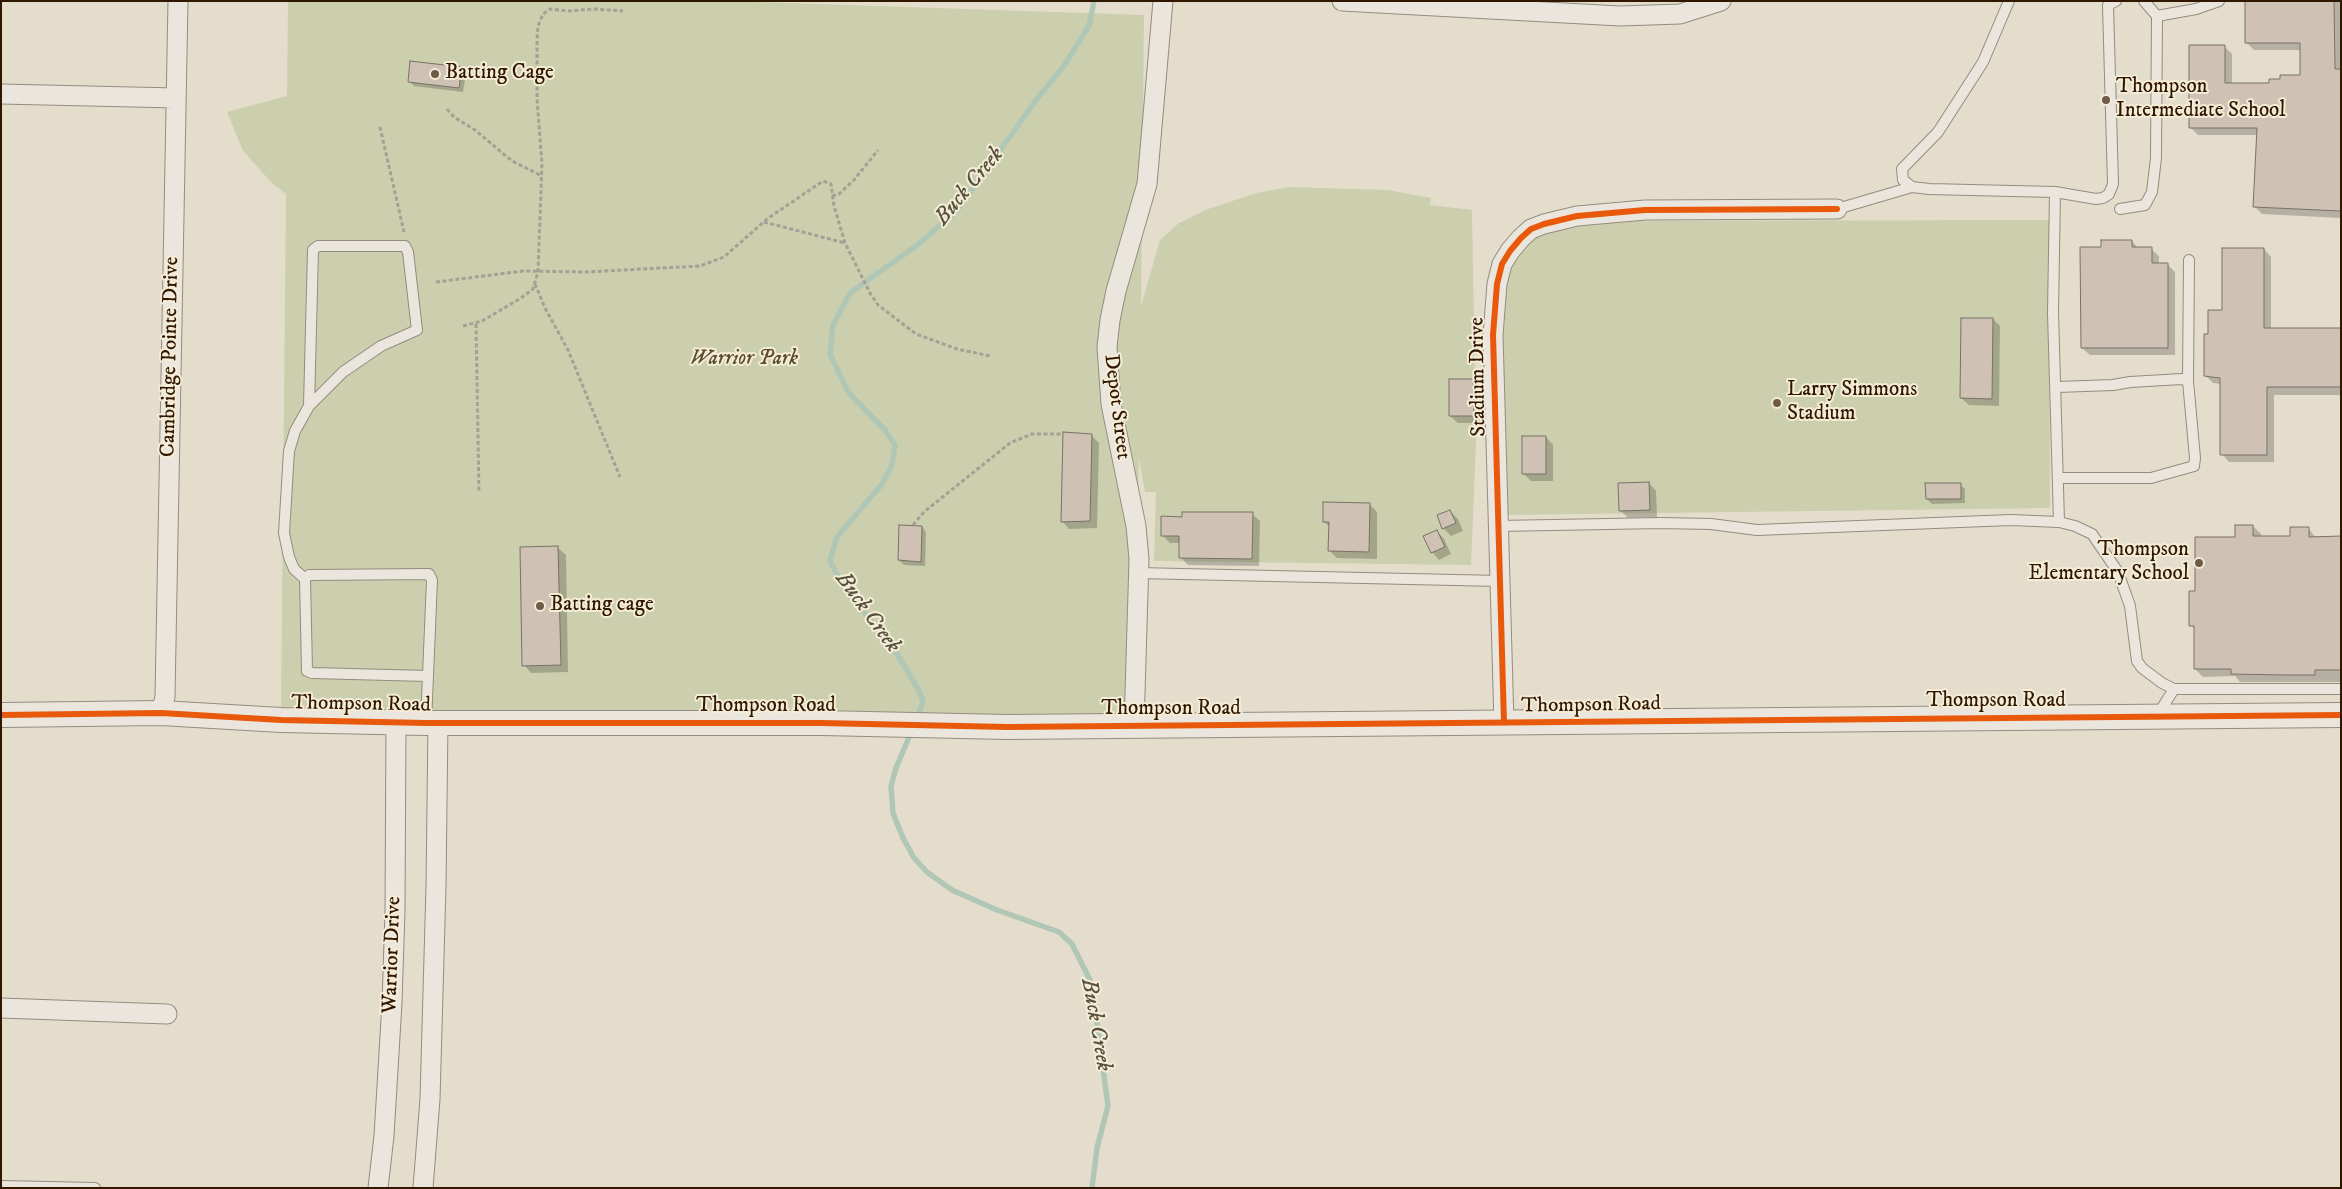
<!DOCTYPE html>
<style>
body{margin:0}
#map{position:relative;width:2342px;height:1189px;overflow:hidden;background:#e4ddcc;font-family:"IM FELL DW Pica",serif}
canvas{display:block}
.frame{position:absolute;inset:0;border:2px solid #301700;pointer-events:none}
</style>
<div id="map">
<canvas width="2342" height="1189"></canvas>
<div class="frame"></div>
</div>
<script>
const c = document.querySelector('canvas').getContext('2d');
c.lineJoin = 'round';
function fillPath(path, color) { c.fillStyle = color; c.fill(path, 'evenodd'); }
const poly = rows => new Path2D(rows.map(r => 'M' + r).join(''));
function stroke(path, color, width, dash) { c.strokeStyle = color; c.lineWidth = width; c.lineCap = dash ? 'butt' : 'round'; c.setLineDash(dash || []); c.stroke(path); }
function drawText(font, color, halo, rows, align = 'center') {
  c.font = font + ' "IM FELL DW Pica",serif'; c.lineWidth = 4; c.setLineDash([]); c.textBaseline = 'middle'; c.strokeStyle = halo; c.fillStyle = color; for (const [text, x, y, turn = 0] of rows) {
    c.save(); c.translate(x, y); c.rotate((+turn || 0) * Math.PI / 180); c.textAlign = isNaN(turn) ? turn : align; if (halo) c.strokeText(text, 0, 0); c.fillText(text, 0, 0); c.restore();
  }
}
fillPath(poly([
 [288,1,728,1,1144,15,1141,306,1160,240,1179,223,1208,209,1256,193,1290,187,1388,190,1431,198,1430,205,1472,210,1476,444,1471,565,1154,561,1156,492,1145,492,1139,458,1134,727,281,707,286,194,272,183,243,151,227,112,287,96],
 [2049,220,2050,508,1504,515,1502,298,1507,265,1536,236,1589,221]
]), '#cccfad');
fillPath(poly([
 [2246,1,2341,1,2341,135,2198,135,2191,128,2224,46,2232,54,2232,84,2270,84,2301,76,2301,50,2254,50,2246,42],
 [461,68,466,73,463,92,414,86,409,81],
 [2341,157,2341,218,2262,214,2255,207],
 [2132,241,2139,249,2151,249,2159,256,2159,264,2167,264,2175,272,2175,355,2090,355,2082,348,2102,248],
 [2264,249,2271,257,2271,329,2341,329,2341,395,2274,395,2274,462,2229,462,2222,454,2221,384,2213,383,2205,375,2210,335],
 [1993,319,2000,326,1999,406,1969,405,1961,398],
 [1473,380,1480,388,1481,423,1458,423,1450,416],
 [1091,435,1099,443,1097,528,1069,529,1062,521],
 [1546,437,1553,445,1553,481,1531,481,1523,473],
 [1649,483,1656,491,1657,517,1628,518,1620,510],
 [1960,484,1965,489,1965,503,1932,504,1927,499],
 [1369,504,1377,512,1377,559,1337,558,1330,551,1330,527,1324,522],
 [1450,511,1458,519,1463,531,1451,536,1443,528],
 [1252,514,1260,521,1259,566,1188,565,1180,557,1180,543,1170,543,1162,535,1183,518],
 [2253,526,2261,534,2261,538,2291,538,2308,528,2316,538,2341,538,2341,682,2240,682,2235,676,2203,677,2195,669,2195,629,2191,625,2196,592,2236,538],
 [922,527,926,532,925,566,904,565,899,560],
 [1437,531,1444,539,1451,554,1439,560,1432,552],
 [558,548,566,555,568,672,531,673,524,665]
]), '#0003');
stroke(poly([
 [917,719,923,701,918,689,893,647,844,588,830,561,837,537,882,484,892,465,895,445,885,430,848,392,830,354,833,325,850,293,920,243,957,210,1037,99,1063,67,1089,26,1094,1],
 [912,730,896,768,891,786,893,813,903,838,914,858,927,872,952,890,997,910,1059,932,1072,944,1092,984,1108,1106,1097,1148,1092,1188]
]), '#b1c7b6', 5.5);
const building = poly([
 [2245,1,2334,1,2335,69,2341,69,2341,211,2253,207,2257,128,2189,128,2189,45,2225,45,2225,83,2269,83,2269,79,2280,79,2280,75,2300,75,2300,43,2245,43,2245,1],
 [410,61,462,67,459,88,408,82,410,61],
 [2101,240,2132,240,2132,247,2152,247,2152,263,2168,263,2168,348,2081,348,2080,247,2101,247,2101,240],
 [2222,248,2264,248,2264,328,2341,328,2341,387,2267,387,2267,455,2220,455,2220,378,2204,376,2204,334,2208,334,2208,310,2222,310,2222,248],
 [1961,318,1993,318,1992,399,1960,398,1961,318],
 [1449,379,1473,379,1474,416,1449,416,1449,379],
 [1063,432,1092,434,1090,521,1061,522,1063,432],
 [1522,436,1546,436,1546,474,1522,474,1522,436],
 [1649,482,1650,510,1619,511,1618,483,1649,482],
 [1925,483,1961,483,1961,499,1926,499,1925,483],
 [1323,502,1370,503,1369,552,1328,551,1329,522,1323,522,1323,502],
 [1450,510,1456,523,1442,529,1437,515,1450,510],
 [1182,512,1253,512,1252,559,1179,558,1179,536,1161,536,1161,516,1182,517,1182,512],
 [899,525,922,526,921,562,898,560,899,525],
 [2235,525,2253,525,2253,536,2290,536,2290,527,2309,527,2309,537,2341,536,2341,670,2315,670,2315,675,2285,675,2231,674,2231,669,2194,669,2194,626,2189,626,2189,591,2195,591,2195,537,2235,537,2235,525],
 [1437,530,1445,547,1431,553,1423,536,1437,530],
 [558,546,561,665,522,666,520,547,558,546]
]);
fillPath(building, '#cfc2b5');
stroke(building, '#787165', 1);
const service = poly([
 [2009,1,1983,62,1938,132,1902,169,1903,180,1912,187,1929,189,2055,192,2096,199,2103,198,2109,194,2113,184,2108,5,2116,1],
 [2157,16,2196,9,2219,1],
 [2055,192,2053,312,2059,522],
 [1837,209,1912,187],
 [2120,209,2145,205,2152,192,2156,158,2157,16,2144,1],
 [2188,381,2189,260],
 [2057,387,2113,385,2130,382,2182,379,2188,381,2195,458,2194,466,2151,478,2059,478],
 [1498,526,1661,523,1711,524,1757,530,2011,520,2059,522,2075,526,2092,534,2118,572,2130,606,2137,661,2142,668,2162,683,2174,689],
 [1137,573,1500,581],
 [305,579,294,569,289,557,284,533,289,451,295,431,309,406,343,372,381,346,417,330,408,252,405,246,318,246,313,250,309,406],
 [2157,716,2174,689,2341,689],
 [426,723,432,580,429,574,309,575,305,579,307,671,312,673,428,676],
 [1,1186,95,1188]
]);
const minor = poly([
 [1342,1,1620,16,1680,14,1721,1],
 [1,94,176,98],
 [161,713,165,697,178,1],
 [1504,723,1493,335,1497,284,1502,264,1510,251,1521,238,1531,229,1544,224,1577,216,1645,210,1837,209],
 [1134,727,1139,559,1136,526,1111,404,1107,347,1110,320,1116,291,1147,184,1163,1],
 [1,1008,167,1014],
 [378,1188,384,1136,392,1003,395,911,396,722],
 [423,1188,430,1099,436,886,438,722]
]);
const tertiary = poly([
 [1,715,161,713,281,720,426,723,821,723,1007,727,2341,715]
]);
stroke(service, '#938c7f', 12);
stroke(minor, '#938c7f', 21);
stroke(tertiary, '#938c7f', 26);
stroke(poly([
 [447,109,454,117,475,130,512,161,542,176],
 [380,127,404,232],
 [832,196,839,194,854,180,878,150],
 [764,222,845,243],
 [436,282,523,271,586,272,700,266,724,257,767,219,823,181,831,184,834,206,845,243,870,293,878,305,916,334,957,349,991,356],
 [535,284,545,308,568,350,620,477],
 [476,324,479,492],
 [463,326,482,321,521,298,533,289,538,272,542,164,537,99,537,39,538,26,543,14,550,9,569,11,594,9,623,11],
 [913,525,924,512,1010,443,1032,434,1061,434]
]), '#a5a096', 3, [4, 2.5]);
stroke(service, '#eae6dd', 10);
stroke(minor, '#eae6dd', 19);
stroke(tertiary, '#eae6dd', 24);
stroke(poly([
 [1,715,161,713,281,720,426,723,821,723,1007,727,2341,715],
 [1504,723,1493,335,1497,284,1502,264,1510,251,1521,238,1531,229,1544,224,1577,216,1645,210,1837,209]
]), '#e8590c', 6);
for (const [x, y, r, color] of [
 [435,74,5,"#6f5c47"],
 [2106,100,5,"#6f5c47"],
 [1777,403,5,"#6f5c47"],
 [2199,563,5,"#6f5c47"],
 [540,606,5,"#6f5c47"]
]) { const dot = new Path2D(); dot.arc(x, y, r, 0, 2 * Math.PI); c.fillStyle = color; c.fill(dot); stroke(dot, '#f4ecd7', 2); }
drawText('21px', '#301700', '#f4ecd7', [
 ["Batting Cage",445,74],
 ["Thompson",2116,88],
 ["Intermediate School",2116,112],
 ["Larry Simmons",1787,391],
 ["Stadium",1787,415],
 ["Thompson",2189,551,"right"],
 ["Elementary School",2189,575,"right"],
 ["Batting cage",550,606]
], 'left');
drawText('21px', '#301700', '#f4ecd7', [
 ["Cambridge Pointe Drive",171,357,-89],
 ["Stadium Drive",1479,377,-91],
 ["Depot Street",1116,407,83],
 ["Thompson Road",1996,702],
 ["Thompson Road",361,705,1],
 ["Thompson Road",1591,706,-1],
 ["Thompson Road",766,707],
 ["Thompson Road",1171,710],
 ["Warrior Drive",393,955,-88]
]);
drawText('italic 21px', '#594b2c', '#f4ecd7', [
 ["Warrior Park",744,360]
]);
drawText('italic 22px', '#55513d', '#f4ecd7', [
 ["Buck Creek",970,187,-50],
 ["Buck Creek",867,613,54],
 ["Buck Creek",1095,1025,80]
]);
</script>
